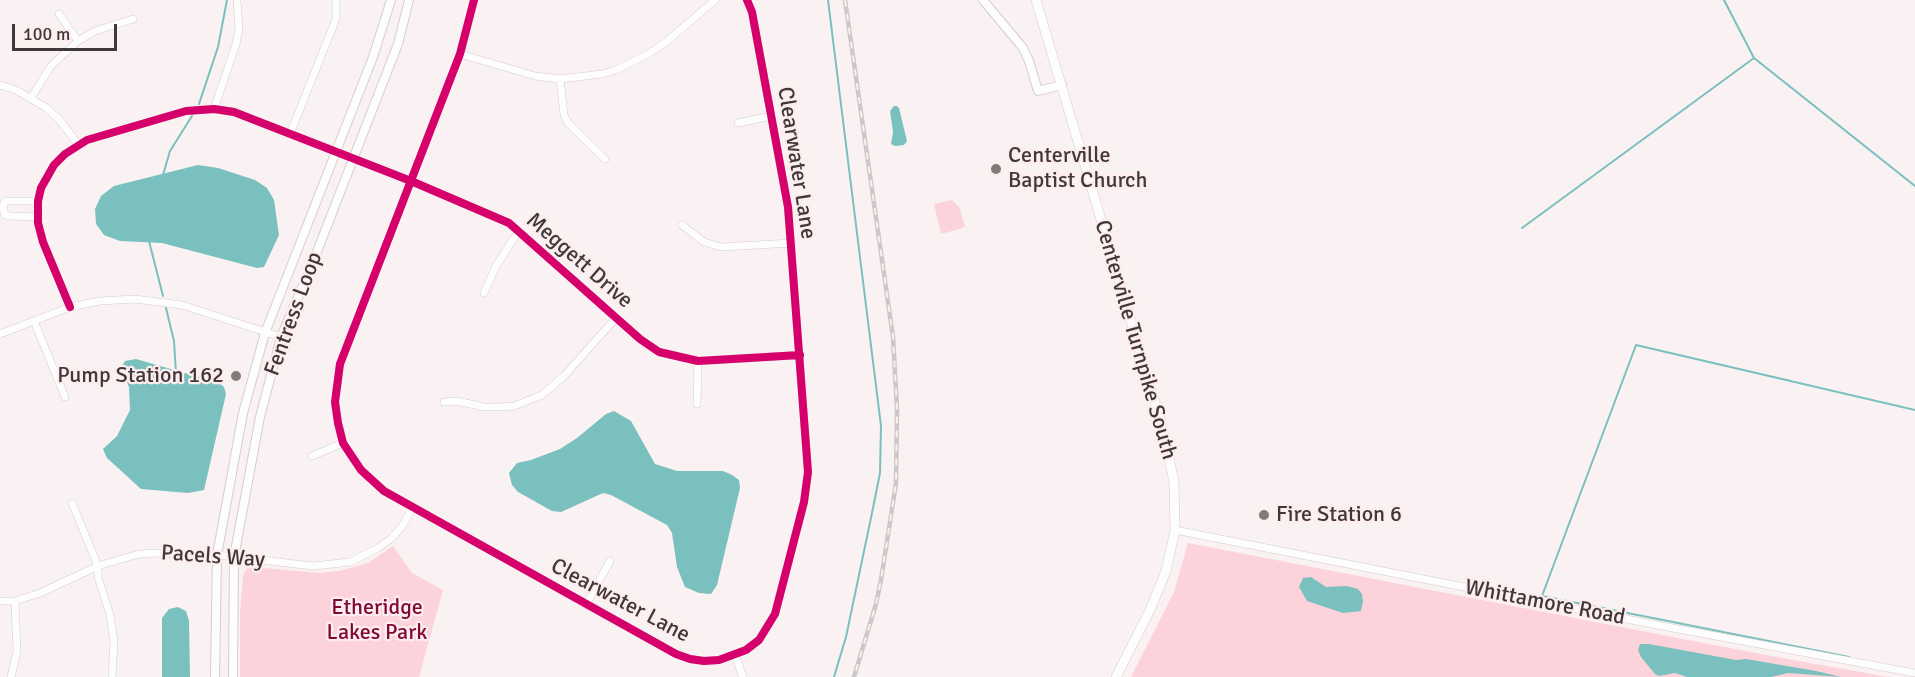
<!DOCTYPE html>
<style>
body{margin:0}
#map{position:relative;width:1915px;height:677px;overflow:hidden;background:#faf1f2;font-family:Signika,sans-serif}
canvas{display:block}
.scale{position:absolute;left:12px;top:24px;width:105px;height:27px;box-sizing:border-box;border:3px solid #403839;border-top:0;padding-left:8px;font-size:18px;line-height:21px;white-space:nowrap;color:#403839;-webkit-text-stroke:4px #feedef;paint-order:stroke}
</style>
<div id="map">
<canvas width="1915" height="677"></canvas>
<div class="scale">100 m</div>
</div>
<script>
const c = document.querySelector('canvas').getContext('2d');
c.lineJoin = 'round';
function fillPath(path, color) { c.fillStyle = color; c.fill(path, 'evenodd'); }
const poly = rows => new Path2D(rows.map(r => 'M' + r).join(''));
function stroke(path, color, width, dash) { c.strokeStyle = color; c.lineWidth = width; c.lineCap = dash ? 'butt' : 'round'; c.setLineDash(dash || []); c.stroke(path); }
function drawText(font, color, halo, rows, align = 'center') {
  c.font = font + ' Signika,sans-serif'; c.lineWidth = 4.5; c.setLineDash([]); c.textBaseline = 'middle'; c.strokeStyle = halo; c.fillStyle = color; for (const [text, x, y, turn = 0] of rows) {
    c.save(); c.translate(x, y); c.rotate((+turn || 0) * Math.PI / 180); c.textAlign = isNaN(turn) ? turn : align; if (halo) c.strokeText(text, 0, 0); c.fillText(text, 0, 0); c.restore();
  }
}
fillPath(poly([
 [952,200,959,207,965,226,963,228,941,234,934,204],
 [1188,543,1771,656,1888,677,1131,677,1174,592],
 [393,546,412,573,443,590,419,677,240,677,240,613,243,576,246,569,253,567,319,573,339,571,368,563]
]), '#fcd3da');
fillPath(poly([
 [894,106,897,106,899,108,907,141,904,145,895,146,891,144,893,132,890,111],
 [198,165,218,168,255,180,267,188,274,200,279,235,264,267,257,268,162,243,120,241,104,235,96,224,95,209,101,196,114,186],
 [136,359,219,383,224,387,226,394,204,490,188,493,141,489,107,458,103,449,117,436,130,410,129,387,121,368,125,361],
 [614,411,631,421,655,464,677,471,723,471,732,475,739,480,740,488,717,585,711,594,699,593,685,587,677,567,672,533,667,525,611,495,603,493,561,512,552,511,518,492,512,485,509,473,517,463,531,460,560,449,577,438,606,414],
 [1311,577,1326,587,1347,586,1358,589,1362,594,1363,601,1361,611,1343,613,1307,601,1299,587,1303,578],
 [178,607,186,611,189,621,190,677,162,677,162,618,169,609],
 [1640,644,1649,644,1736,660,1746,659,1816,671,1841,677,1788,673,1771,677,1687,677,1675,673,1659,676,1655,674,1641,657,1638,650]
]), '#79c0be');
stroke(poly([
 [828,0,881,426,880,473,872,513,846,637,834,677],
 [1724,0,1754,58,1915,186],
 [199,104,218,47,227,0],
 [163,175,170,151,192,116],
 [1522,228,1754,58],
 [149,241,163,296],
 [166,308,174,341,176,373],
 [1849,657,1542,596,1636,345,1915,410]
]), '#79c0be', 2);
const minor = poly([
 [474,0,460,54,340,364,335,402,338,423,343,443,361,470,384,491,676,654,690,659,704,661,719,660,746,650,759,640,775,614,804,502,808,472,788,207,752,12,747,0],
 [59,14,78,41],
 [460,54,535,76,560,79,602,74,616,70,648,54,666,42,715,0],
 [560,79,564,115,568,123,605,159],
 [0,85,16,90,45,107,58,118,78,144],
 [31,98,51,66,78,41,95,31,133,19],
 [214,109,236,44,239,28,237,0],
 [738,123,771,116],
 [290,134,336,19,336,0],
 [38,217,10,216,5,215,3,208,4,203,7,201,38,201],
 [682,225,704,242,721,247,792,243],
 [484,293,496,266,518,232],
 [70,307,43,242,38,223,38,201,41,188,54,165,65,154,87,140,186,111,214,109,234,112,411,181,509,223,640,339,659,352,698,361,800,355],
 [34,321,65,397],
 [0,334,70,307,100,301,135,299,182,305,281,337],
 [444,402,457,401,484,407,499,407,514,406,542,395,564,376,616,318],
 [697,404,698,361],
 [312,456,343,443],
 [72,503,98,566,98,577,110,615,114,642,112,677],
 [1175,530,1662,626,1915,673],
 [0,601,15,601,40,593,98,566,135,555,149,553,217,555,313,566,350,562,378,548,392,538,403,525,412,508],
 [586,605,610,561],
 [735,655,743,677],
 [11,677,17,651,15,601]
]);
const tertiary = poly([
 [983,0,1023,48,1029,61,1038,91,1062,85],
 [215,677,217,555,243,413,265,333,373,57,391,0],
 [233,677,234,557,260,417,281,337,311,267,398,44,409,0]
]);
const secondary = poly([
 [1036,0,1163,429,1174,482,1175,530,1166,571,1150,610,1116,677]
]);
stroke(minor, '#d5cdce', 8);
stroke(tertiary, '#d5cdce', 10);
stroke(secondary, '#d5cdce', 10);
stroke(minor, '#fefdfd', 7);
stroke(tertiary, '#fefdfd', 8);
stroke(secondary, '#fefdfd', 9);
const rail = poly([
 [845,0,893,337,897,409,896,483,881,580,876,604,854,677]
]);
stroke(rail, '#cbc8c8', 4.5);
stroke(rail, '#feedef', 2, [7]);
stroke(poly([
 [474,0,460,54,340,364,335,402,338,423,343,443,361,470,384,491,676,654,690,659,704,661,719,660,746,650,759,640,775,614,804,502,808,472,788,207,752,12,747,0],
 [70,307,43,242,38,223,38,201,41,188,54,165,65,154,87,140,186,111,214,109,234,112,411,181,509,223,640,339,659,352,698,361,800,355]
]), '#d6006c', 8);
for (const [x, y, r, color] of [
 [996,169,6,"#81797a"],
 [236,376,6,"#81797a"],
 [1264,515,6,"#81797a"]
]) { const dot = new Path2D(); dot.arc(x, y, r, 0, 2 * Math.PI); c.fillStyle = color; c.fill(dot); stroke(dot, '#feedef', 2); }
drawText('22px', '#403839', '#feedef', [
 ["Centerville",1008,156],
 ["Baptist Church",1008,181],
 ["Pump Station 162",224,376,"right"],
 ["Fire Station 6",1276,515]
], 'left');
drawText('22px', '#403839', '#feedef', [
 ["Clearwater Lane",796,163,81],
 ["Meggett Drive",579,261,41],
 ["Fentress Loop",294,314,-70],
 ["Centerville Turnpike South",1135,340,74],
 ["Pacels Way",213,557,4],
 ["Clearwater Lane",620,601,28],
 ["Whittamore Road",1545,603,11]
]);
drawText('22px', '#800936', '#feedef', [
 ["Etheridge",377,608],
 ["Lakes Park",377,633]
]);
</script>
